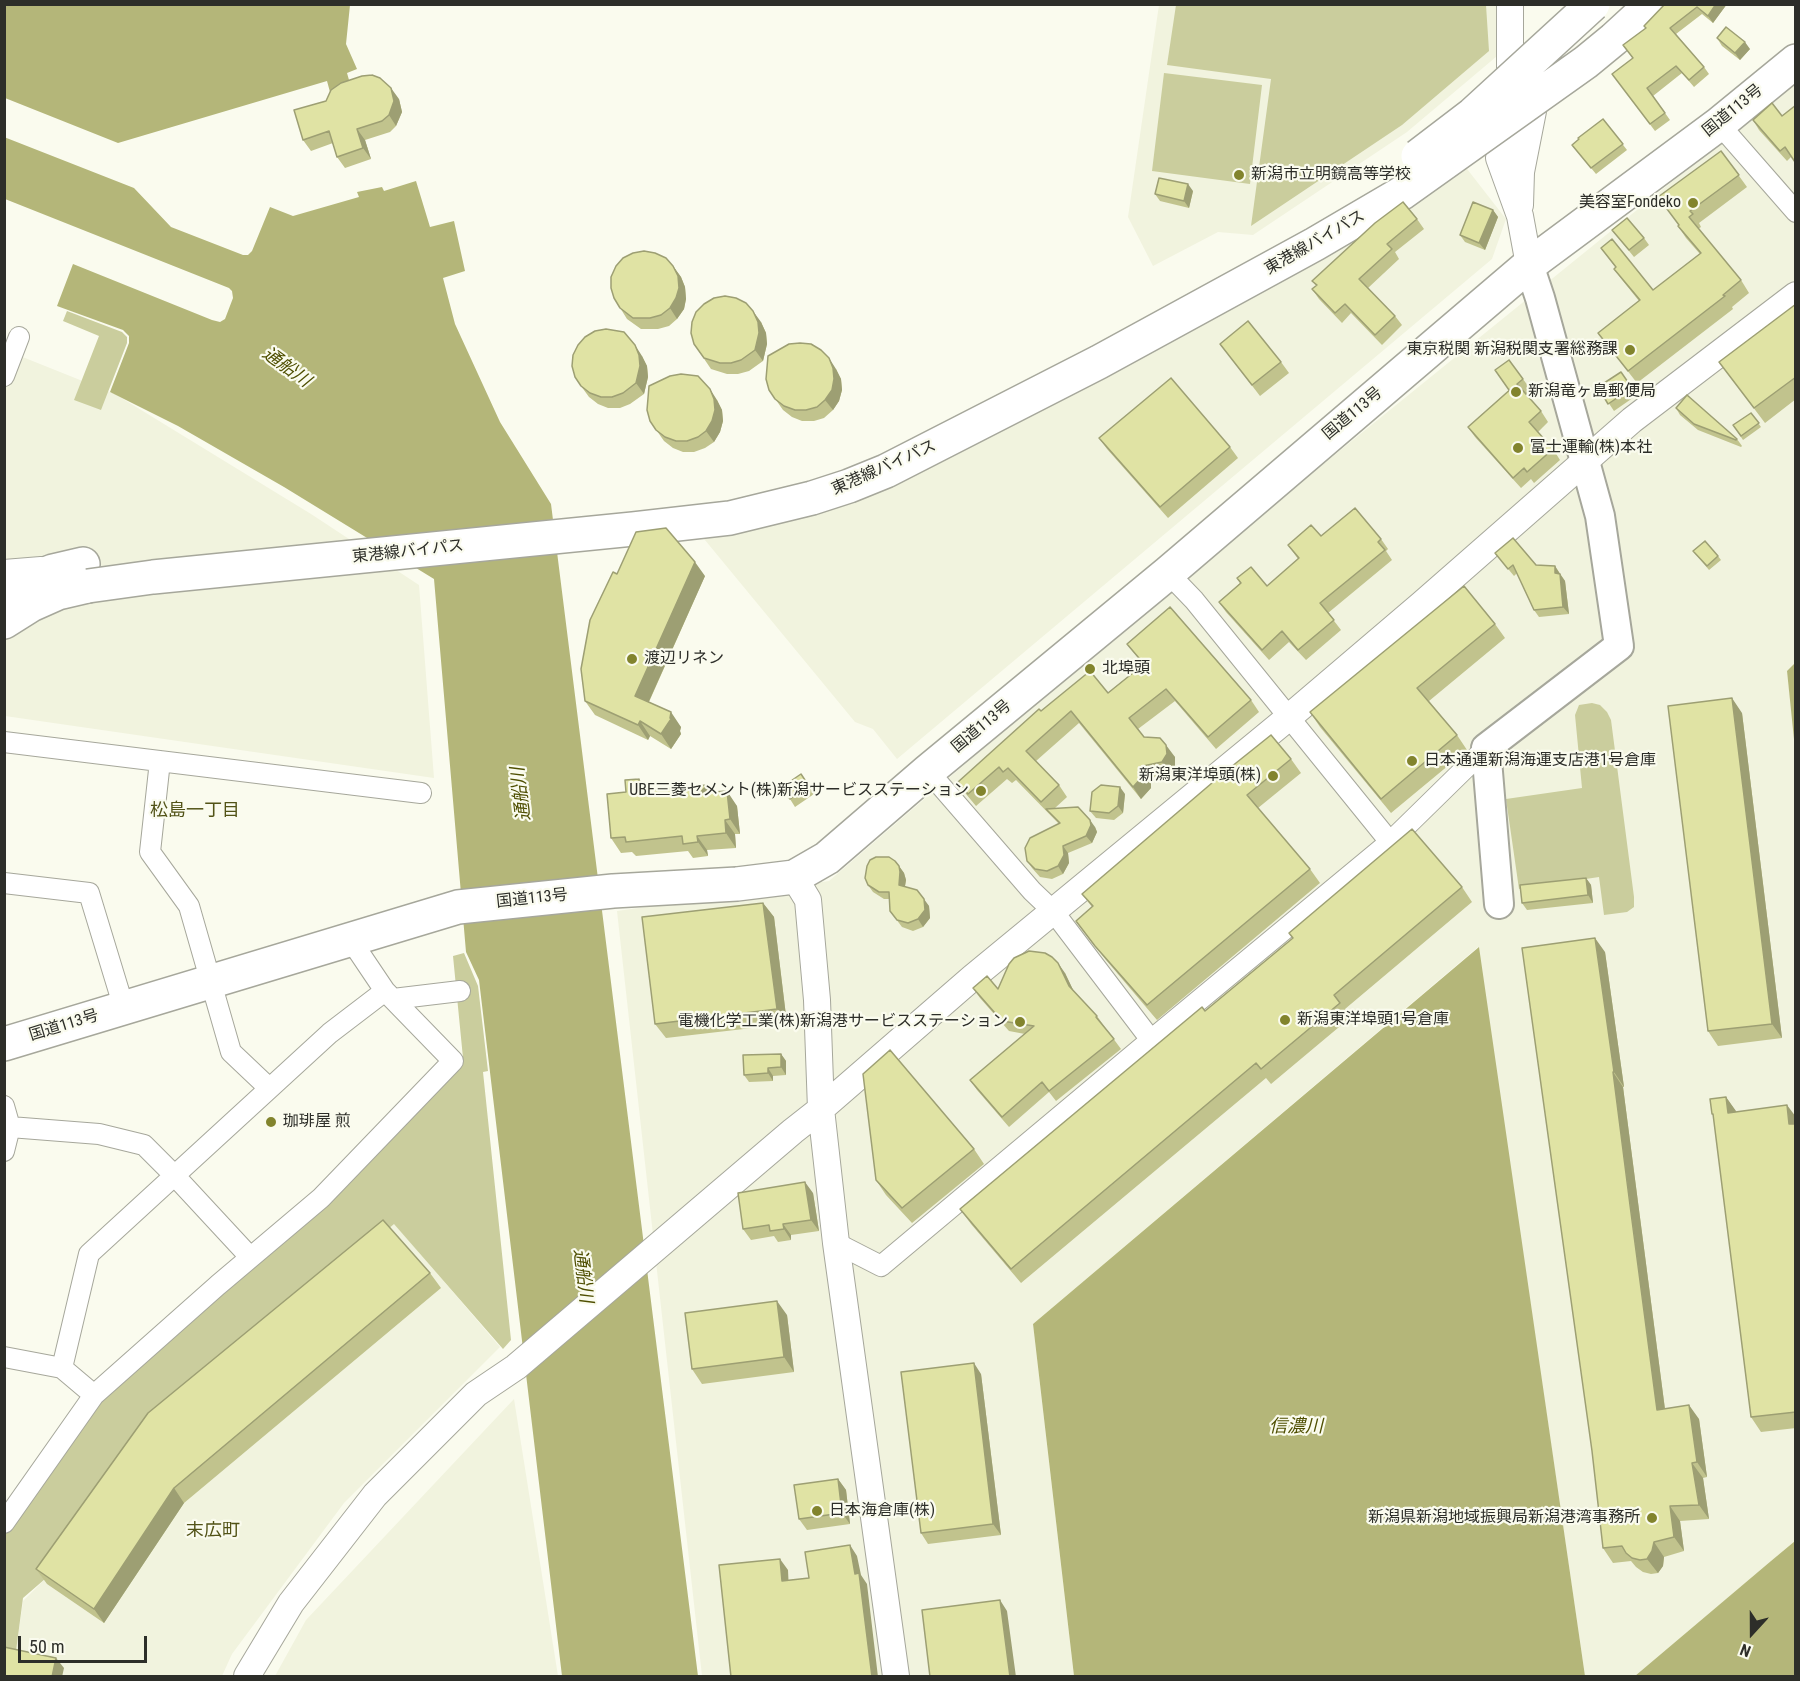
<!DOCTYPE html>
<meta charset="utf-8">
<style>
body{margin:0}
#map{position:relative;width:1800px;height:1681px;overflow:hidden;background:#fafbee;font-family:"Roboto Condensed",sans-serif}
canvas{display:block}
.frame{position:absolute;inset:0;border:6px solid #2d2e29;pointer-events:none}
.north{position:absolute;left:1722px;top:1603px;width:60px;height:60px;-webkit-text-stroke:4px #fafbee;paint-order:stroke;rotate:201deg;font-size:16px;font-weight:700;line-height:24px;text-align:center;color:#2d2e29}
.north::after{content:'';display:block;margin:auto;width:21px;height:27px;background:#2d2e29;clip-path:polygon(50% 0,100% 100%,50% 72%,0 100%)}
.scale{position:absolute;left:18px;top:1636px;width:129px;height:27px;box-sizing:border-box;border:3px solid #2d2e29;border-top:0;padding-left:8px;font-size:18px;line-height:21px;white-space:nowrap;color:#2d2e29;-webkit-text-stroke:4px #fafbee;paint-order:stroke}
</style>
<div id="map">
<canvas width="1800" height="1681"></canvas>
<div class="frame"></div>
<div class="north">N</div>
<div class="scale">50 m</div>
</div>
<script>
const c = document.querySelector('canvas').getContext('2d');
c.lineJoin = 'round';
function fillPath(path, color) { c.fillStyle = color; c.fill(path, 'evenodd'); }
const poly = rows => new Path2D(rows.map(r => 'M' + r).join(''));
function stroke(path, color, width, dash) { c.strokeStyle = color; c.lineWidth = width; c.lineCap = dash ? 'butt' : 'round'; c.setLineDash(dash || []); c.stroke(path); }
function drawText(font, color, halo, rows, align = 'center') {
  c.font = font + ' "Roboto Condensed","Noto Sans JP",sans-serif'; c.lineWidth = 4.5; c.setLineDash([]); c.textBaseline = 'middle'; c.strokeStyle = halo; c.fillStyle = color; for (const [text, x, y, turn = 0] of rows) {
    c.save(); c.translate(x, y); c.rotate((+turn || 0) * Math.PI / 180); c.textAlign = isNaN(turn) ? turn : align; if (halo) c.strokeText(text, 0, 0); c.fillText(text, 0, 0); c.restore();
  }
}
fillPath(poly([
 [1159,5,1499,5,1503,51,1407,132,1253,235,1218,232,1153,266,1128,217],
 [1795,82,1796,663,1787,671,1796,749,1795,1541,1635,1676,1585,1676,1478,947,1033,1324,1074,1676,702,1676,617,911,829,881,1164,593],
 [1464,165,1506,219,1492,259,897,759,873,729,855,722,700,534,1007,426,1286,279],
 [5,350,115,394,311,514,419,585,434,778,5,716],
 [394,1223,500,1347,344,1503,232,1654,222,1676,5,1676,16,1650,23,1601,45,1579,161,1421],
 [514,1399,558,1676,275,1676,306,1620]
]), '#f1f3de');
fillPath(poly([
 [1176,5,1486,5,1489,51,1402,125,1251,226,1271,79,1167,65],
 [1164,73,1262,85,1250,184,1152,171],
 [67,311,122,332,127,337,127,343,101,410,74,400,99,336,63,321],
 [1592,703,1600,705,1607,712,1611,720,1634,897,1634,907,1627,912,1604,915,1599,877,1519,889,1506,799,1582,788,1575,715,1579,705],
 [464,953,478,986,488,1071,483,1072,511,1340,503,1349,394,1224,161,1421,45,1579,23,1598,16,1651,5,1649,5,1533,101,1394,459,1069,463,1058,453,956]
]), '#cacd9d');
fillPath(poly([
 [4,5,350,5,346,44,357,69,347,73,351,87,330,92,327,81,118,143,5,98],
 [4,137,134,188,171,227,243,255,248,255,252,251,270,207,293,216,359,197,357,192,382,187,384,191,416,181,430,227,454,221,465,271,443,278,455,324,500,422,551,504,698,1676,562,1676,479,980,466,952,434,579,284,487,178,426,110,392,129,343,129,336,123,330,57,306,73,264,212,320,220,322,225,319,233,298,232,291,229,288,5,199],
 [1795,663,1795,749,1787,671],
 [1479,947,1585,1676,1074,1676,1033,1324],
 [1795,1541,1795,1676,1635,1676,1771,1561]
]), '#b4b679');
const minor = poly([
 [1719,124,1796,212],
 [4,376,19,337],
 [4,570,41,567],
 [1168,573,1194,600,1390,842],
 [4,742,421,793],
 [160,761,150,852,189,906,231,1052,269,1088],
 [928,771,1032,891,1053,911,1151,1040],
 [4,883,89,893,124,1008],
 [393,999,460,991],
 [4,1106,10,1127,4,1151],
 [10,1127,99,1134,144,1145,174,1175,250,1257],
 [836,1243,881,1266,1151,1040,1390,842,1486,748],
 [4,1357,62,1368,94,1395],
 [62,1368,89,1254,330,1033,385,991],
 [4,1523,94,1395,218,1285,321,1198,453,1061,385,991,350,939]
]);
const tertiary = poly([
 [1510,4,1510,98,1499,158,1520,216,1529,265],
 [1520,205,1521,172,1533,111,1532,87],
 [794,877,808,900,817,1000,821,1109,836,1243,896,1676],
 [247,1676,291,1603,375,1495,476,1394,516,1367,793,1131,821,1109,972,978,1288,718,1422,604,1632,420,1796,295]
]);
const secondary = poly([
 [1499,904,1486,748,1619,646,1600,516,1540,298,1529,265]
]);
const trunk = poly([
 [4,593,24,582,53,571,83,564],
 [4,622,31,605,58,593,88,586],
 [4,1044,458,907,613,891,737,884,794,877,827,858,928,771,1168,573,1529,265,1719,124,1796,61]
]);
stroke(minor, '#a6a79b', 22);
stroke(tertiary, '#a6a79b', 28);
stroke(secondary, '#a6a79b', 32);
stroke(trunk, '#a6a79b', 36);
stroke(minor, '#fff', 20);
stroke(tertiary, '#fff', 26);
stroke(secondary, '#fff', 28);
stroke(trunk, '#fff', 33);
const trunkBridge = poly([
 [1418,156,1473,114,1593,4],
 [88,586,153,577,633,529,730,518,812,498,849,486,886,471,1099,362,1315,244,1402,193,1586,62,1614,39,1652,4]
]);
stroke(trunkBridge, '#a6a79b', 36, []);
stroke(trunkBridge, '#fff', 33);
fillPath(poly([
 [1665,4,1727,4,1713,23,1702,14,1676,34,1704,67,1709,74,1694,87,1682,73,1653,96,1670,120,1655,131,1612,74,1633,58,1646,28],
 [1717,38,1750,49,1740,60,1722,46],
 [399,99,402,112,396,126,390,132,365,140,371,159,345,168,337,157,333,143,311,151,303,140],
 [1796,105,1796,163,1791,157,1787,161,1759,130,1753,120,1782,116],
 [1603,119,1627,150,1596,174,1572,145],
 [1721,151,1747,187,1699,223,1701,227,1698,229,1741,280,1749,293,1732,307,1733,309,1637,383,1598,333,1639,301,1623,281,1614,269,1616,268,1601,248,1653,290,1700,254,1686,238,1678,226],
 [1193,191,1189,208,1160,201,1155,194],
 [1493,210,1498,217,1485,250,1465,242,1460,235],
 [1417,219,1424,229,1395,252,1399,259,1368,288,1395,316,1402,325,1382,345,1351,313,1342,323,1319,299,1312,289,1316,286,1312,281],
 [1612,230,1644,238,1649,245,1634,257],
 [673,266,681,277,685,287,686,299,684,309,677,319,669,326,658,329,641,329,627,319,614,298],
 [1796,304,1796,399,1765,423,1719,362],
 [761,322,766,333,767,344,763,361,749,371,738,374,727,374,711,369,694,344],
 [1220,344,1281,362,1289,373,1260,396],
 [642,356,647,366,648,377,644,394,630,404,620,408,608,408,598,404,589,397,581,386],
 [1509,360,1531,390,1526,394,1541,411,1548,422,1538,432,1553,449,1560,460,1534,483,1531,479,1521,488,1475,437,1468,427,1509,390],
 [836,369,841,379,842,390,839,401,833,410,824,418,814,421,802,421,792,417,783,410,769,390],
 [1621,372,1637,395,1614,411,1598,387],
 [717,400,722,410,723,421,720,432,714,442,705,448,694,452,683,452,673,448,664,441,650,421],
 [1676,408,1737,439,1742,446,1741,447,1698,430,1680,415],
 [1751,413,1761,427,1743,440,1733,425],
 [1099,438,1230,447,1238,458,1168,518,1107,449],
 [1321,536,1381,539,1388,549,1386,551,1392,560,1328,613,1341,630,1306,660,1289,642,1269,660,1226,612,1219,602,1240,583,1237,578,1267,586,1298,559,1288,545],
 [1693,551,1718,556,1721,560,1709,570],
 [1495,553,1536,565,1555,566,1565,581,1569,614,1539,617,1534,610,1517,573,1514,576],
 [617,574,705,576,649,702,681,727,680,731,681,734,671,749,650,736,648,740,595,715,585,701],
 [1495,624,1505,638,1429,701,1457,735,1467,750,1391,813,1320,727,1310,712],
 [1127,644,1251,700,1259,712,1216,749,1175,701,1138,729,1144,737,1175,757,1175,766,1170,774,1151,778,1151,788,1141,799,1079,723,1036,761,1059,785,1067,797,1055,808,1095,827,1097,832,1092,843,1068,853,1069,863,1063,874,1052,879,1040,877,1032,868,1027,861,1059,824,1016,780,1012,783,1007,779,976,806,966,794,958,782,1041,711,1108,693,1143,664],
 [1742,713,1782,1038,1718,1046,1708,1031],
 [1291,759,1301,773,1258,808,1310,869,1320,883,1157,1020,1106,960,1076,921,1092,907,1082,894],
 [801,774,814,794,795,807,790,799],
 [639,779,648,791,712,792,737,806,740,834,735,834,736,848,707,850,708,856,693,858,688,851,636,856,632,852,621,853,611,838,626,792],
 [1125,794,1123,813,1114,820,1096,818,1090,811],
 [895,861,904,873,906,880,905,886,929,906,930,918,923,927,913,931,902,927,890,911,890,899,884,899,873,892,868,885],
 [1586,878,1591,885,1593,903,1527,910,1522,903],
 [1462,887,1472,902,1345,1009,1351,1017,1271,1084,1266,1078,1021,1283,971,1224,960,1209,1205,1011,1293,938,1289,933],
 [763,903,774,917,787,1024,666,1038,655,1024],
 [1605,952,1624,1087,1623,1087,1665,1409,1699,1419,1707,1477,1703,1478,1709,1519,1680,1521,1684,1551,1664,1557,1663,1566,1658,1573,1651,1574,1643,1572,1636,1567,1631,1561,1613,1563,1603,1548],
 [1065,973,1073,990,1097,1016,1104,1026,1121,1049,1056,1101,1049,1092,1009,1127,977,1090,970,1080,1025,1034,1009,1031,980,998,973,988,998,989],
 [781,1054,786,1061,786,1075,773,1076,773,1081,749,1082,744,1075],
 [1726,1097,1736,1112,1796,1117,1796,1428,1761,1432,1751,1417,1714,1116,1712,1114],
 [974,1149,984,1164,912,1223,886,1195,876,1180],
 [813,1193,819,1231,791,1235,791,1240,778,1242,774,1236,751,1240,743,1229],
 [430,1273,441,1288,184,1503,104,1623,47,1584,36,1569],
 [787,1315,794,1372,702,1384,692,1369],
 [981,1374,1001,1535,928,1544,921,1533],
 [838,1479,846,1490,850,1524,807,1530,799,1519]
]), '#c1c38d');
fillPath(poly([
 [1716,4,1727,4,1713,23,1708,16],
 [1745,42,1750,49,1740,60,1735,53],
 [391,88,399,99,402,112,396,126,389,115],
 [357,129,365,140,371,159,363,148],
 [1188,184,1193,191,1189,208,1184,201],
 [1493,210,1498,217,1485,250,1479,243],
 [673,266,681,277,685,287,686,299,684,309,677,319,670,308],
 [753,311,761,322,766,333,767,344,763,361,755,350],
 [635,345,642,356,647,366,648,377,644,394,636,383],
 [829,358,836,369,841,379,842,390,839,401,833,410,825,400],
 [710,389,717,400,722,410,723,421,720,432,714,442,706,431],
 [695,562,705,576,645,710,635,696],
 [1555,566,1560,574,1555,573],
 [1560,574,1565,581,1569,614,1563,607],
 [1732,698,1742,713,1782,1038,1772,1024],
 [671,712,681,727,680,731,681,734,671,749,661,734,670,718],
 [640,721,650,736,648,740,638,725],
 [1166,745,1175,757,1175,766,1170,774,1162,762],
 [1143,766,1151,778,1151,788,1141,799,1133,787],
 [639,779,650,794,641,791],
 [707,785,717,800,700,793],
 [1120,787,1125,794,1123,813,1118,806],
 [727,791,737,806,740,834,730,819],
 [725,820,735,834,736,848,726,833],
 [1090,820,1095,827,1097,832,1092,843,1086,836],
 [697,836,707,850,708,856,698,842],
 [1063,846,1068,853,1069,863,1063,874,1058,866],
 [899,866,904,873,906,880,904,892,899,885],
 [1586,878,1591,885,1593,903,1588,895],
 [924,899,929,906,930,918,923,927,918,919],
 [763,903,774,917,787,1024,777,1009],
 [1595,938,1605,952,1624,1087,1614,1072],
 [1058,963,1065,973,1076,996,1069,986],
 [781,1054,786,1061,786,1075,781,1067],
 [768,1068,773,1076,773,1081,768,1073],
 [1613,1072,1623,1087,1667,1425,1657,1410],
 [1726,1097,1736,1111,1738,1127,1728,1113],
 [1787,1105,1796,1117,1796,1133,1789,1124],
 [805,1182,813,1193,819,1231,811,1220],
 [783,1224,791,1235,791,1240,784,1229],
 [777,1301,787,1315,794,1372,784,1357],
 [974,1363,981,1374,1001,1535,993,1524],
 [1689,1405,1699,1419,1707,1477,1697,1462],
 [1692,1463,1703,1478,1709,1519,1699,1505],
 [838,1479,846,1490,850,1524,842,1513],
 [174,1488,184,1503,104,1623,94,1609],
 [1670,1506,1680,1521,1684,1551,1674,1537],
 [1654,1542,1664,1557,1663,1566,1658,1573,1647,1559],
 [850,1545,857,1556,861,1575,867,1584,878,1677,872,1677],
 [780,1559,788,1570,789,1592,782,1581],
 [1000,1600,1007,1611,1016,1677,1010,1677],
 [56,1658,64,1668,62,1677,52,1677]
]), '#9d9f73');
const building = poly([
 [1665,4,1716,4,1708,16,1697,7,1670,28,1704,67,1689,80,1676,66,1647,88,1665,113,1650,124,1612,74,1633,58,1623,45,1646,28,1644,26,1665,4],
 [1726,27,1745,42,1735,53,1717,38,1726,27],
 [372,75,380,78,391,88,394,101,389,115,382,121,357,129,363,148,337,157,329,131,303,140,294,110,326,101,331,90,341,83,362,76,372,75],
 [1772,103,1782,116,1796,105,1795,162,1785,147,1780,151,1753,120,1772,103],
 [1603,119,1623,144,1591,168,1572,145,1579,139,1578,138,1603,119],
 [1721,151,1739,175,1690,211,1693,214,1689,217,1741,280,1723,295,1725,296,1628,371,1598,333,1640,300,1614,269,1616,267,1601,248,1612,239,1653,290,1701,253,1678,226,1679,225,1658,197,1721,151],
 [1159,178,1188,184,1184,201,1155,194,1159,178],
 [1403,202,1417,219,1387,244,1392,249,1359,279,1395,316,1375,335,1345,304,1335,313,1312,289,1317,285,1312,281,1375,223,1403,202],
 [1473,202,1493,210,1479,243,1460,235,1473,202],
 [1627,218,1644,238,1629,250,1612,230,1627,218],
 [644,251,655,253,666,258,673,266,678,276,679,288,676,298,670,308,661,315,650,318,633,318,620,308,614,298,611,288,611,277,616,266,623,258,633,253,644,251],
 [725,296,736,298,746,303,753,311,758,322,759,333,755,350,741,360,731,363,720,363,704,358,694,344,691,333,692,322,696,312,704,304,714,298,725,296],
 [1796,304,1796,377,1754,408,1719,362,1796,304],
 [1248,321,1281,362,1252,385,1220,344,1248,321],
 [606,329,624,332,635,345,639,355,640,366,636,383,623,393,612,397,601,397,590,393,581,386,575,377,572,366,573,355,578,345,585,337,595,331,606,329],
 [800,343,811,344,821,350,829,358,833,368,834,379,832,390,825,400,817,407,806,410,795,410,784,406,775,399,769,390,766,379,768,356,789,344,800,343],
 [1509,360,1523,379,1517,384,1541,411,1529,422,1553,449,1527,472,1524,468,1513,478,1468,427,1512,388,1509,390,1495,370,1509,360],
 [1621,372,1632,388,1608,404,1598,387,1621,372],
 [681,374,698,376,710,389,714,399,715,410,712,421,706,431,698,437,687,441,676,441,665,437,656,430,650,421,647,410,649,386,670,376,681,374],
 [1171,378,1230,447,1160,507,1099,438,1171,378],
 [1687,395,1737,439,1736,440,1694,424,1676,408,1687,395],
 [1751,413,1759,423,1741,436,1733,425,1751,413],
 [1355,508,1381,539,1378,542,1385,550,1320,603,1334,620,1298,650,1282,631,1262,650,1219,602,1241,583,1237,578,1251,567,1267,586,1299,558,1288,545,1311,525,1321,536,1355,508],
 [666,528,695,562,635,696,671,712,670,718,671,719,661,734,640,721,638,725,585,701,581,669,590,620,613,572,617,574,636,532,666,528],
 [1513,538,1536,565,1555,566,1555,573,1560,574,1563,607,1534,610,1513,565,1508,569,1495,553,1513,538],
 [1705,541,1718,556,1707,566,1693,551,1705,541],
 [1464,586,1495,624,1417,688,1457,735,1381,799,1310,712,1464,586],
 [1170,607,1251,700,1208,737,1166,689,1129,718,1144,737,1160,738,1166,745,1167,754,1162,762,1143,766,1143,776,1133,787,1071,711,1026,751,1059,785,1041,802,1008,768,1003,772,999,767,968,794,958,782,1039,709,1041,711,1090,671,1108,693,1144,664,1127,644,1170,607],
 [1732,698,1772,1024,1708,1031,1668,706,1732,698],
 [1271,735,1291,759,1247,795,1310,869,1147,1005,1095,946,1076,921,1093,906,1082,894,1226,771,1271,735],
 [801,774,809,786,790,799,782,787,801,774],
 [639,779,641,791,707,785,700,793,727,791,730,819,725,820,726,833,697,836,698,842,683,844,682,836,626,842,625,837,611,838,607,794,626,792,625,780,639,779],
 [1101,785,1120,787,1118,806,1109,813,1090,811,1092,792,1101,785],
 [1078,807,1090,820,1091,825,1086,836,1063,846,1064,855,1058,866,1047,871,1035,869,1027,861,1025,848,1030,838,1060,823,1046,809,1078,807],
 [1412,829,1462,887,1334,995,1340,1003,1261,1069,1256,1063,1011,1269,960,1209,1202,1007,1205,1011,1293,938,1289,933,1412,829],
 [876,857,889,857,895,861,899,866,900,872,899,885,917,890,924,899,925,910,918,919,908,923,897,920,890,911,889,892,879,892,868,885,865,878,867,866,870,860,876,857],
 [1586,878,1588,895,1522,903,1520,885,1586,878],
 [763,903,777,1009,655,1024,642,917,763,903],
 [1595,938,1614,1072,1613,1072,1630,1205,1657,1410,1689,1405,1697,1462,1692,1463,1699,1505,1670,1506,1674,1537,1654,1542,1652,1551,1647,1559,1640,1560,1632,1558,1626,1553,1622,1546,1603,1548,1592,1451,1522,948,1595,938],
 [1029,951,1045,953,1052,957,1058,963,1069,986,1097,1016,1096,1017,1114,1039,1049,1091,1042,1082,1002,1117,970,1080,1034,1026,1002,1021,973,988,987,976,998,989,1009,964,1014,958,1029,951],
 [890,1050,974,1149,902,1208,876,1180,863,1074,890,1050],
 [781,1054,781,1067,768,1068,768,1073,744,1075,743,1055,781,1054],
 [1726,1097,1728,1113,1787,1105,1789,1124,1796,1124,1796,1412,1751,1417,1713,1114,1712,1114,1710,1099,1726,1097],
 [805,1182,811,1220,783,1224,784,1229,770,1231,769,1225,743,1229,738,1193,805,1182],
 [383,1220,430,1273,174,1488,94,1609,36,1569,148,1413,383,1220],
 [777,1301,784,1357,692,1369,685,1313,777,1301],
 [974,1363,993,1524,921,1533,901,1372,974,1363],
 [838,1479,842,1513,799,1519,794,1485,838,1479],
 [850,1545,855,1574,859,1573,872,1677,731,1677,719,1565,780,1559,782,1581,809,1578,805,1552,850,1545],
 [1000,1600,1010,1677,930,1677,922,1610,1000,1600],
 [4,1647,56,1658,52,1677,4,1677,4,1647]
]);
fillPath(building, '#e0e3a4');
stroke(building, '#9d9f73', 1.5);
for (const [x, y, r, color] of [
 [1239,175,6,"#82842d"],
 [1693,203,6,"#82842d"],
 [1630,350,6,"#82842d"],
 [1516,392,6,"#82842d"],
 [1518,448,6,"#82842d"],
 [632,659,6,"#82842d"],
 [1090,669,6,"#82842d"],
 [1412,761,6,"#82842d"],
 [1273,776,6,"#82842d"],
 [981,791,6,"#82842d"],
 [1285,1020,6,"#82842d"],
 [1020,1022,6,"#82842d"],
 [271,1122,6,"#82842d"],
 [817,1511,6,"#82842d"],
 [1652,1518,6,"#82842d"]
]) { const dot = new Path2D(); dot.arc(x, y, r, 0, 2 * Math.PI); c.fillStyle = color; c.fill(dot); stroke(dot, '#fafbee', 2); }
drawText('16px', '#2d2e29', '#fafbee', [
 ["国道113号",1733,111,-39],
 ["東港線バイパス",1315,243,-30],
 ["国道113号",1353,414,-40],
 ["東港線バイパス",884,468,-24],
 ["東港線バイパス",408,552,-6],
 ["国道113号",982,727,-40],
 ["国道113号",532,899,-6],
 ["国道113号",64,1026,-17]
]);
drawText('16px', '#2d2e29', '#fafbee', [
 ["新潟市立明鏡高等学校",1251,175],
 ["美容室Fondeko",1681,203,"right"],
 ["東京税関 新潟税関支署総務課",1618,350,"right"],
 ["新潟竜ヶ島郵便局",1528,392],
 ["富士運輸(株)本社",1530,448],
 ["渡辺リネン",644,659],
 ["北埠頭",1102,669],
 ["日本通運新潟海運支店港1号倉庫",1424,761],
 ["新潟東洋埠頭(株)",1261,776,"right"],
 ["UBE三菱セメント(株)新潟サービスステーション",969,791,"right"],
 ["新潟東洋埠頭1号倉庫",1297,1020],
 ["電機化学工業(株)新潟港サービスステーション",1008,1022,"right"],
 ["珈琲屋 煎",283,1122],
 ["日本海倉庫(株)",829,1511],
 ["新潟県新潟地域振興局新潟港湾事務所",1640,1518,"right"]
], 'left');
drawText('italic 18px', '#4f4f02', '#fafbee', [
 ["通船川",286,368,36],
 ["通船川",522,794,-97],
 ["通船川",582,1276,83],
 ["信濃川",1296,1427]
]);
drawText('18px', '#525317', '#fafbee', [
 ["松島一丁目",195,811],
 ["末広町",213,1531]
]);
</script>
